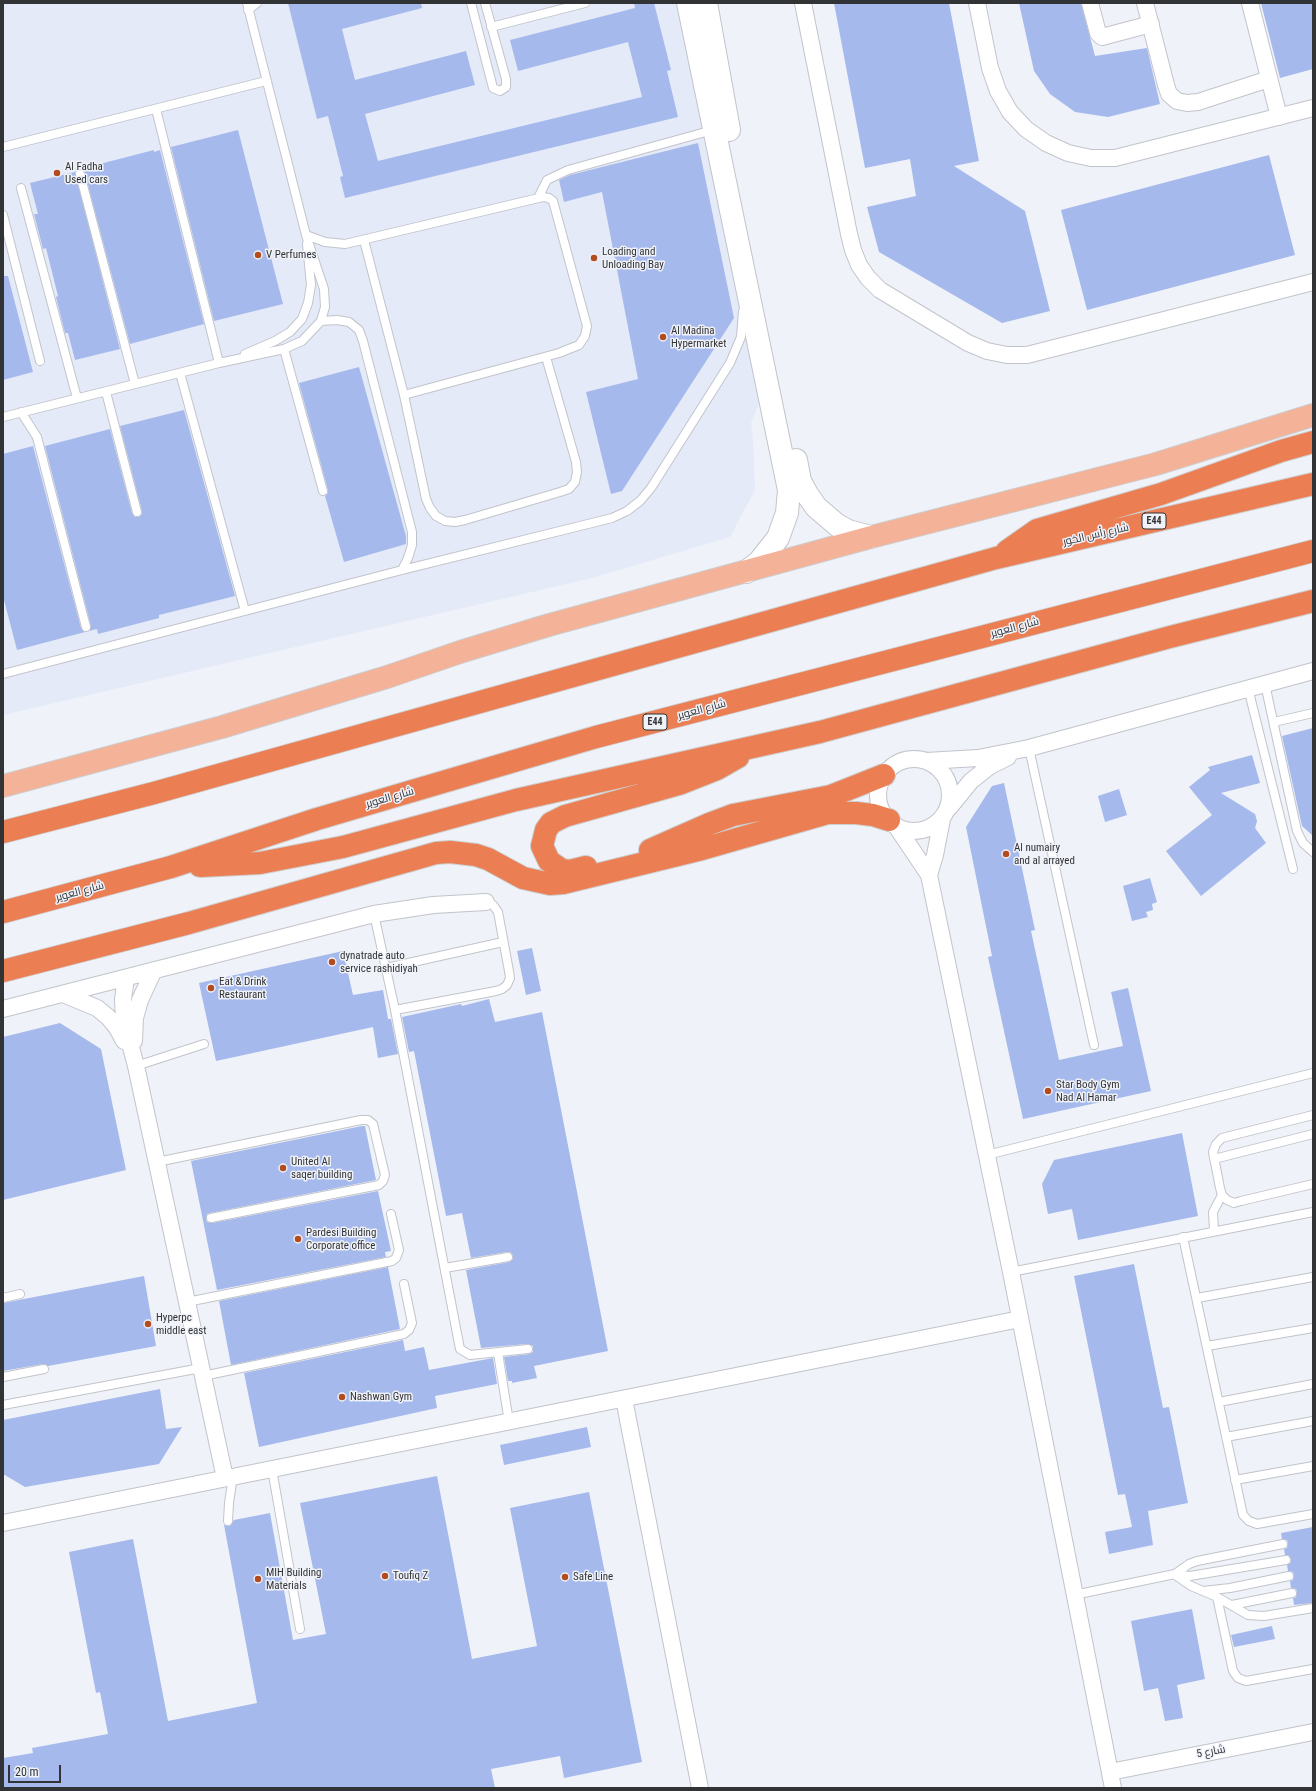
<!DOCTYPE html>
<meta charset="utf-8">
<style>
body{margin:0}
#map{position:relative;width:1316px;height:1791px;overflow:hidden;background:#eff2f8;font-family:"Roboto Condensed",sans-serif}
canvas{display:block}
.frame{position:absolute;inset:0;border:4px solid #323335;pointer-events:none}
.scale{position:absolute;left:8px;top:1765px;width:53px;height:18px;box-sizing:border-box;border:2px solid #323335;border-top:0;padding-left:5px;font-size:12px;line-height:14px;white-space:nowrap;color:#323335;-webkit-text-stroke:3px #eff2f8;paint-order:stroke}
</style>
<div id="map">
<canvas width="1316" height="1791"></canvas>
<div class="frame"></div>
<div class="scale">20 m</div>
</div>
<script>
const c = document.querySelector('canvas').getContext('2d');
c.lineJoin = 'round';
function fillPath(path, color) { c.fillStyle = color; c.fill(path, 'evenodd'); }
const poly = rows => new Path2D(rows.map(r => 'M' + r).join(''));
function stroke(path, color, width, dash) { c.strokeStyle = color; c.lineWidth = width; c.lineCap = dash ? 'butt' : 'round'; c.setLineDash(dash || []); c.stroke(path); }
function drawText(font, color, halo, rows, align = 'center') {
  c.font = font + ' "Roboto Condensed",Cairo,sans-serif'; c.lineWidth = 3; c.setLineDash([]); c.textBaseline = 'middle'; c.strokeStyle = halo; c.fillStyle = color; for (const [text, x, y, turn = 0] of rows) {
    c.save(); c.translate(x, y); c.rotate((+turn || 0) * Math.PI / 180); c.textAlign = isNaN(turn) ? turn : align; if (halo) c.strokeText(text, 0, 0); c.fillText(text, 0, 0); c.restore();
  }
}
fillPath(poly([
 [3,3,685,3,763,393,751,423,753,439,755,490,730,537,592,578,3,715]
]), '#e5eaf8');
fillPath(poly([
 [288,3,421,3,422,8,342,29,355,80,466,51,475,85,365,114,378,161,642,97,628,42,518,71,510,40,635,8,634,3,654,3,671,70,667,71,678,117,345,198,340,177,343,176,328,116,317,119],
 [834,3,949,3,979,161,954,166,1025,211,1050,311,1002,323,879,252,867,207,916,196,910,159,865,168],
 [1019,3,1081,3,1095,56,1147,48,1160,104,1108,117,1075,112,1050,94,1034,71],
 [1261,3,1313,3,1313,69,1280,78],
 [238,130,283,304,214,321,171,147],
 [698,143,734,318,622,491,611,494,586,392,638,379,602,192,564,202,559,180,570,175],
 [154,150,154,152,160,150,204,324,130,344,84,170,93,168,92,166],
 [1269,155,1295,255,1087,310,1061,210],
 [75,172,120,349,75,360,68,333,65,333,56,297,58,296,46,248,43,249,34,214,38,214,30,183],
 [3,276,8,276,33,372,3,380],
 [359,367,406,536,406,544,344,562,325,496,328,493,328,490,299,383],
 [184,410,235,596,159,615,159,618,98,634,97,629,89,631,91,626,45,446,110,429,132,513,135,517,139,517,142,514,142,511,120,426],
 [33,446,81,628,85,632,17,650,3,596,3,454],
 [1313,728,1313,836,1302,826,1282,736],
 [1252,755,1260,783,1221,793,1255,814,1257,821,1255,828,1266,843,1201,896,1166,851,1212,815,1189,787,1210,770,1208,767],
 [1004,783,1035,930,1031,931,1059,1060,1123,1046,1111,992,1128,988,1151,1091,1023,1119,988,957,992,956,966,827,992,786],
 [1119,789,1127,815,1105,822,1098,796],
 [1150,878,1157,902,1152,904,1153,910,1146,912,1148,917,1132,921,1123,886],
 [532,948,541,991,526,995,517,951],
 [343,951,353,995,383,990,388,1019,391,1019,398,1054,378,1058,373,1027,216,1061,199,983],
 [489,999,495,1022,542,1012,608,1351,534,1366,537,1378,512,1383,512,1381,508,1381,504,1357,529,1354,533,1352,533,1346,527,1344,481,1348,466,1270,509,1262,513,1259,513,1256,510,1252,507,1252,471,1258,462,1213,446,1216,414,1051,409,1052,402,1017,461,1004,462,1006],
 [60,1023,101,1049,126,1170,3,1200,3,1037],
 [362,1126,365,1126,376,1180,210,1213,207,1214,206,1219,207,1222,212,1223,378,1191,391,1251,385,1252,386,1257,217,1290,191,1161],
 [1182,1133,1198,1216,1078,1240,1072,1209,1048,1214,1042,1184,1054,1160],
 [1134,1264,1163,1408,1169,1407,1188,1503,1148,1511,1153,1545,1109,1554,1105,1532,1132,1527,1125,1494,1118,1495,1074,1276],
 [388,1267,400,1329,231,1365,219,1301],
 [144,1276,156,1346,48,1366,43,1364,3,1371,3,1303],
 [403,1340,405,1351,424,1347,429,1370,493,1358,497,1384,435,1396,437,1408,259,1447,244,1373],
 [160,1389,166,1429,182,1427,159,1464,25,1487,3,1474,3,1420],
 [587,1427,591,1447,504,1465,500,1445],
 [437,1476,472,1659,537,1646,510,1508,589,1492,642,1762,564,1778,560,1756,491,1769,495,1788,3,1788,3,1758,33,1753,32,1748,108,1734,100,1692,96,1693,69,1552,133,1539,168,1721,257,1703,224,1525,230,1526,234,1520,270,1513,293,1640,326,1634,300,1503],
 [1313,1527,1313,1603,1294,1605,1293,1598,1296,1597,1297,1592,1296,1589,1291,1588,1290,1581,1293,1580,1294,1575,1293,1572,1288,1571,1287,1565,1291,1562,1291,1559,1288,1555,1285,1555,1284,1549,1287,1548,1288,1543,1287,1540,1282,1539,1281,1533],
 [1192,1609,1205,1679,1177,1685,1183,1718,1165,1721,1158,1688,1144,1691,1131,1621],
 [1272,1626,1275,1639,1234,1647,1231,1635]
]), '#a5b9ed');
const lane = poly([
 [471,3,493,88,500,91,506,87,506,79,485,3],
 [248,10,257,3],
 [491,27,585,3],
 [156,109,219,363],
 [3,147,266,81],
 [80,174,135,384],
 [21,188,77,398],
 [538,198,547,180,568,170,713,130],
 [3,215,40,361],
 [306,235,325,242,345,244,543,197,549,198,553,201,587,326,585,336,579,345,559,353,404,395],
 [364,240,404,395,426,499,430,508,436,516,445,521,455,522,465,520,560,492,569,489,575,482,577,472,576,462,546,357],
 [321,321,337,320,349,322,359,330,363,341,412,532,412,545,408,558,402,570],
 [284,349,323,491],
 [245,354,275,341,290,332,302,319,308,303,311,285,307,244],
 [180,373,245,611],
 [106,392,137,512],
 [21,412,37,437,86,627],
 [3,417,219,363,284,349,302,341,321,321,325,307,324,289,306,235,247,3],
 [3,674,402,570,596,522,612,518,627,511,640,501,651,488,730,363,741,337,743,311],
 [1265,684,1297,831,1303,843,1313,852],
 [1248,688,1293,869],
 [1274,722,1313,713],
 [1029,748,1094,1045],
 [374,914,395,1010,496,991,502,989,507,985,510,978,509,971,498,912,493,905,486,902],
 [386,968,503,942],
 [395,1010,460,1349,470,1355,528,1349],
 [136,1066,204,1044],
 [1313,1115,1222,1138,1216,1144,1213,1152,1220,1188,1222,1195,1227,1200,1234,1203,1241,1201,1313,1184],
 [987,1155,1313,1073],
 [1214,1159,1313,1134],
 [157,1162,361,1120,368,1120,373,1124,385,1175,383,1181,379,1185,211,1218],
 [1214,1231,1213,1212,1222,1195],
 [1183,1237,1243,1515,1249,1521,1257,1524,1313,1514],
 [445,1268,508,1257],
 [1011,1272,1313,1212],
 [3,1298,20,1294],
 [1197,1298,1313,1277],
 [187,1302,392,1261,396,1258,399,1250,391,1214],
 [1207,1346,1313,1328],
 [498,1353,509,1422],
 [203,1376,404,1334,409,1330,412,1323,404,1284],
 [3,1377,44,1369],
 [1219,1402,1313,1384],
 [3,1405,201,1368],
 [1226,1437,1313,1421],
 [272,1469,300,1629],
 [1235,1480,1313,1466],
 [228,1521,229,1503,233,1476],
 [1175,1574,1189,1564,1197,1561,1283,1544],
 [1175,1575,1191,1586,1217,1597,1248,1615,1264,1616,1313,1608],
 [1203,1591,1230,1588,1289,1576],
 [1074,1595,1175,1574,1190,1576,1286,1560],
 [1217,1597,1233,1671,1238,1678,1246,1681,1313,1669],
 [1232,1605,1292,1593]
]);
const street = poly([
 [803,3,849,234,853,250,859,265,868,278,880,290,968,343,987,351,1007,355,1027,355,1313,282],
 [977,3,990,68,998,91,1010,112,1026,129,1046,143,1068,153,1091,158,1115,158,1313,108],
 [1090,3,1098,33,1102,37,1151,24],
 [1145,3,1166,85,1169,94,1177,101,1187,103,1198,102,1269,79],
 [1250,3,1279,117],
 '878 795a36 36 0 1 1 72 0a36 36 0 1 1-72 0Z',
 [926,761,978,758,1029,748,1313,671],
 [949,808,971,781,990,766,1008,757],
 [896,826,929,875,1011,1272,1113,1788],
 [929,875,935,855,942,819],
 [126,978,123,999,124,1021,136,1066,225,1478],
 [63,994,97,1008,108,1017,117,1028,124,1041],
 [3,1009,374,914,433,905,486,902],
 [134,1041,135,1018,140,1000,154,970],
 [624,1399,700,1788],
 [3,1523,1020,1319],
 [1110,1772,1313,1732]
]);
const secondary = poly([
 [688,3,789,490,787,513,778,538,759,562,746,572],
 [706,3,729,130],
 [796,460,800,481,807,494,816,507,837,525,848,531,871,537]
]);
const primary = poly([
 [3,786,222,727,387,677,463,651,549,625,871,537,1156,464,1313,415]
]);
const highway = poly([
 [1007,551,1037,530,1161,494,1281,451,1313,442],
 [3,832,154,793,996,558,1313,484],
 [650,850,709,824,733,815,831,796,884,775],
 [200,866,260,863,343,847,516,800,820,732,1170,637,1313,601],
 [586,867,570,871,562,870,549,861,542,846,546,830,551,823,565,816,679,784,717,769,738,757],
 [3,912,171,867,317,819,596,737,1313,551],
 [3,971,189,923,436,853,450,852,476,855,488,859,523,878,550,884,563,883,702,849,828,813,856,813,873,815,889,820]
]);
stroke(lane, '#c2c4cb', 10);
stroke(street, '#c2c4cb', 18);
stroke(secondary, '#c2c4cb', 24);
stroke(primary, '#cececf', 24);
stroke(highway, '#cececf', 24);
stroke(lane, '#fff', 8);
stroke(street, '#fff', 16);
stroke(secondary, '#fff', 22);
stroke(primary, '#f4b298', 22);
stroke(highway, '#ec7e53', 22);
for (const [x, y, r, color] of [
 [57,173,4,"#b24c20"],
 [258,255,4,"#b24c20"],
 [594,258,4,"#b24c20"],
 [663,337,4,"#b24c20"],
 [1006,854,4,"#b24c20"],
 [332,962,4,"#b24c20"],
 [211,988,4,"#b24c20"],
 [1048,1091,4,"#b24c20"],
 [283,1168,4,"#b24c20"],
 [298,1239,4,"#b24c20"],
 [148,1324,4,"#b24c20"],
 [342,1397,4,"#b24c20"],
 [385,1576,4,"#b24c20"],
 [565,1577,4,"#b24c20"],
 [258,1579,4,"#b24c20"]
]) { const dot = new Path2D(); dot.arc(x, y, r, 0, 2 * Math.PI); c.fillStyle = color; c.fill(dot); stroke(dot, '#eff2f8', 1.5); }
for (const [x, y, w] of [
 [1154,521,24],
 [655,722,24]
]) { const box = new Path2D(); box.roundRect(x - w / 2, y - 8, w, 16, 3); c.fillStyle = '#eff2f8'; c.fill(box); stroke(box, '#323335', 1); }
drawText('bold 10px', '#323335', null, [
 ["E44",1154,521],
 ["E44",655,722]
]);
drawText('11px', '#323335', '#eff2f8', [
 ["Al Fadha",65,167],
 ["Used cars",65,180],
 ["Loading and",602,252],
 ["Unloading Bay",602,265],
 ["V Perfumes",266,255],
 ["Al Madina",671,331],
 ["Hypermarket",671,344],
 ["Al numairy",1014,848],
 ["and al arrayed",1014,861],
 ["dynatrade auto",340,956],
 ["service rashidiyah",340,969],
 ["Eat & Drink",219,982],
 ["Restaurant",219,995],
 ["Star Body Gym",1056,1085],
 ["Nad Al Hamar",1056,1098],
 ["United Al",291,1162],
 ["saqer building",291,1175],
 ["Pardesi Building",306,1233],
 ["Corporate office",306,1246],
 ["Hyperpc",156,1318],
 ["middle east",156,1331],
 ["Nashwan Gym",350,1397],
 ["MIH Building",266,1573],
 ["Materials",266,1586],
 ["Toufiq Z",393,1576],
 ["Safe Line",573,1577]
], 'left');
drawText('11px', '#323335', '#eff2f8', [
 ["شارع رأس الخور",1096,535,-13],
 ["شارع العوير",1015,628,-15],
 ["شارع العوير",702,710,-15],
 ["شارع العوير",390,798,-16],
 ["شارع العوير",80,892,-15],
 ["شارع 5",1211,1752,-11]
]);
</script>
